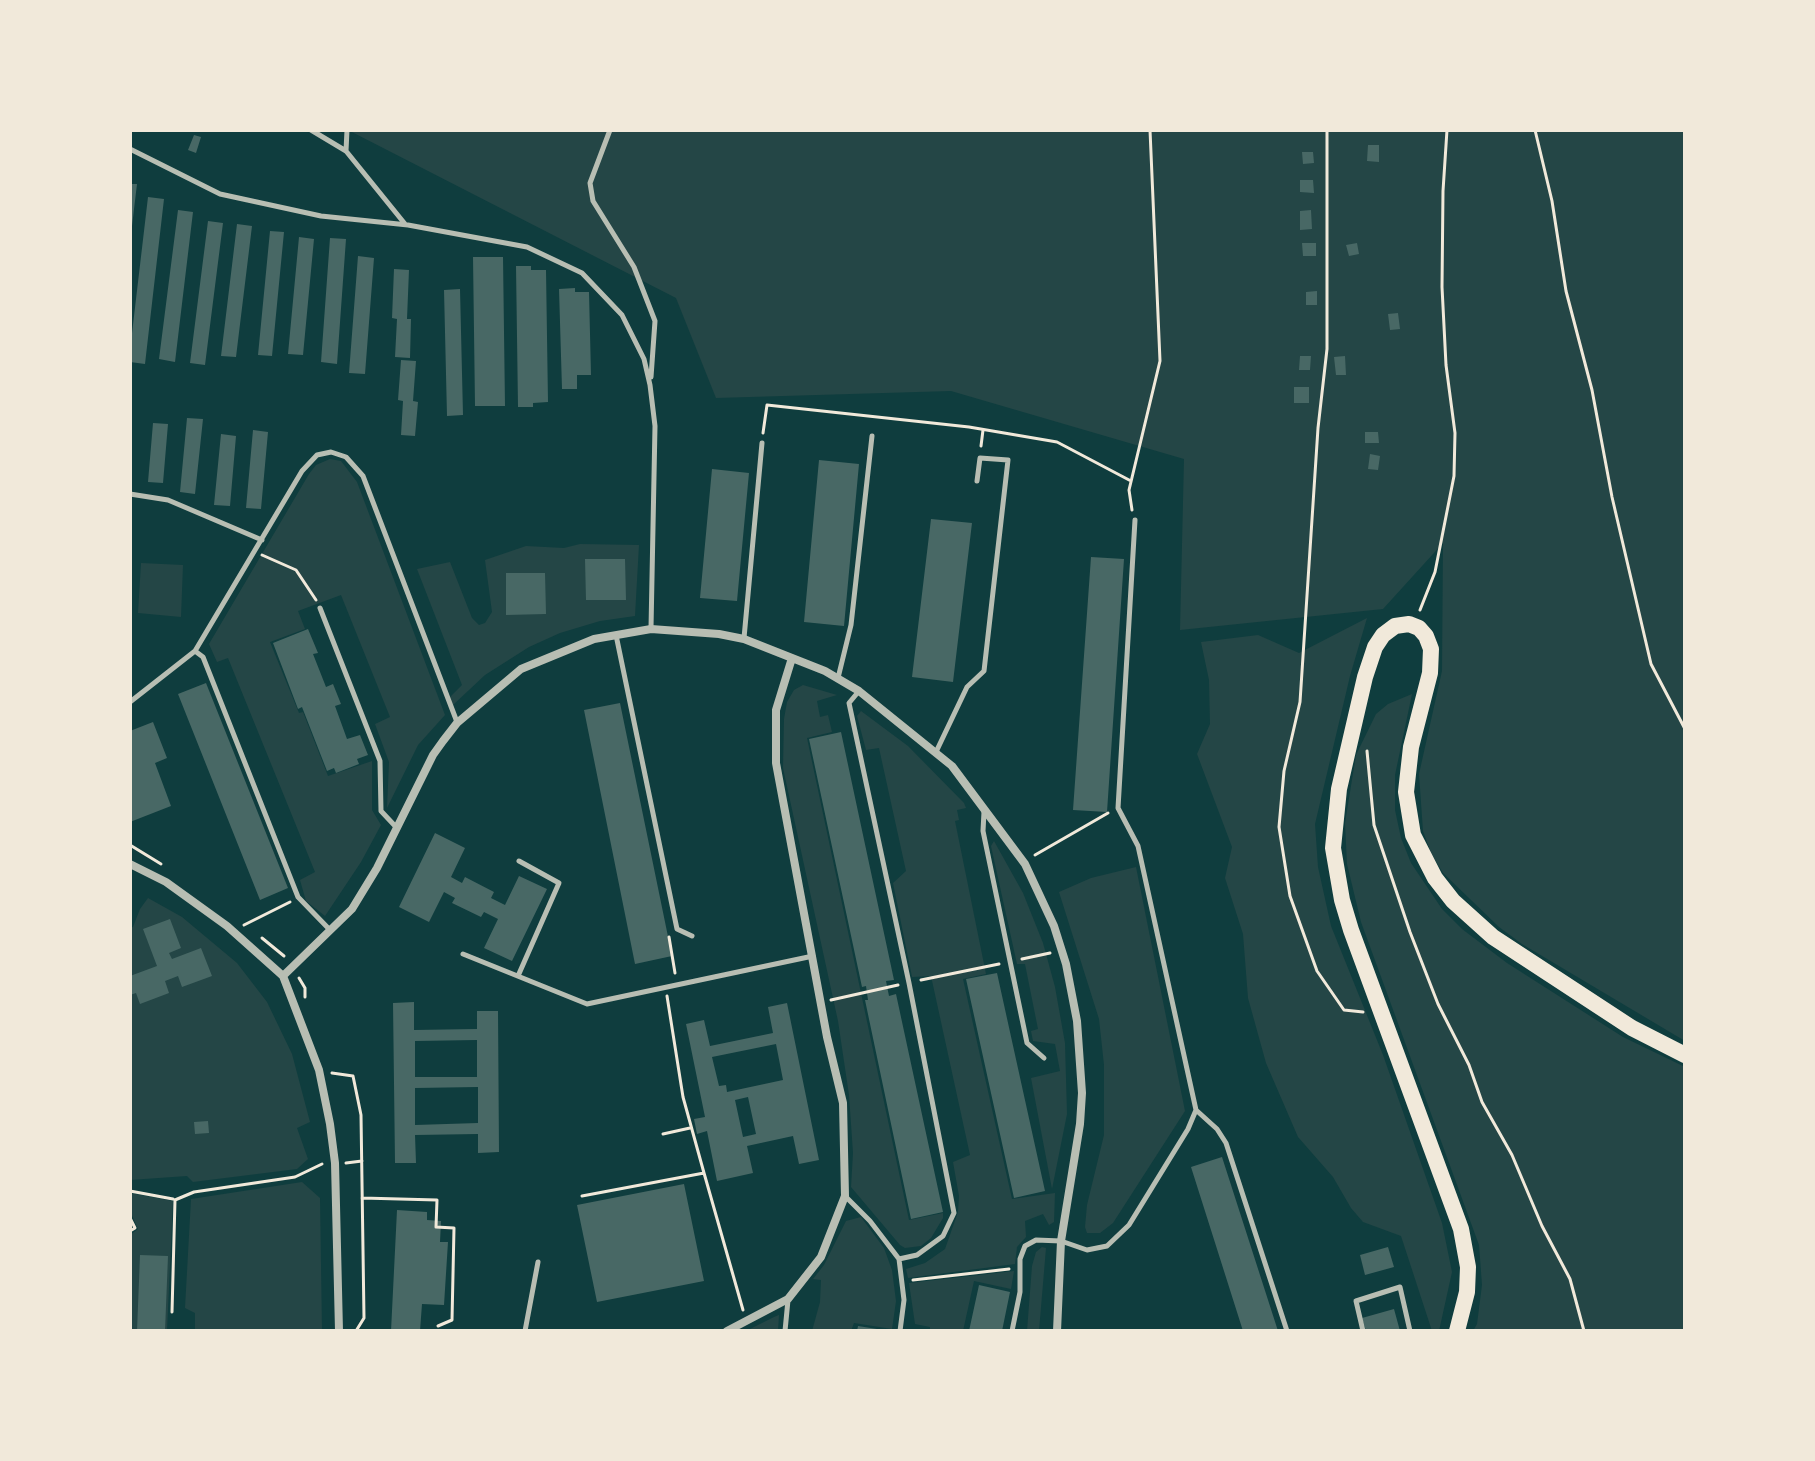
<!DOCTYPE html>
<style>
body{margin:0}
#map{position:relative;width:1815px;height:1461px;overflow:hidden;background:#0f3d3e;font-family:"Public Sans",sans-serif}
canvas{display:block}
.frame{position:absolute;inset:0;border:132px solid #f1e9da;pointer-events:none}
</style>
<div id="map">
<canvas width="1815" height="1461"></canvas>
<div class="frame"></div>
</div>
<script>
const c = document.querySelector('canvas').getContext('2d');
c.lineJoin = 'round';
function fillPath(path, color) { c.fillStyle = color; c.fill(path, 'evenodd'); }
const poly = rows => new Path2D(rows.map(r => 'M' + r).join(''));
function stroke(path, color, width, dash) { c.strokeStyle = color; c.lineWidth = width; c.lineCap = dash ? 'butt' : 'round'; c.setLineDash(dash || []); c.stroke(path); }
fillPath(poly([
 [348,130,1685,130,1685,1041,1522,944,1499,927,1443,873,1431,853,1423,831,1419,774,1442,671,1443,543,1383,609,1180,630,1184,459,951,391,716,398,676,298],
 [330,459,341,461,357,482,445,715,418,745,387,808,389,762,375,724,390,717,341,595,298,611,305,629,270,642,299,713,303,712,328,776,372,761,372,810,381,825,361,862,325,916,306,901,300,880,315,872,228,658,217,662,209,644,309,474,316,465],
 [580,544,639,545,635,616,600,621,560,633,529,647,485,675,453,705,450,697,462,685,417,569,450,562,472,618,479,625,485,623,492,612,485,560,526,546,564,548],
 [141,563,183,565,181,617,138,613],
 [1367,618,1350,676,1315,824,1318,867,1331,926,1383,1055,1442,1223,1452,1272,1439,1331,1432,1331,1401,1236,1363,1222,1351,1208,1333,1177,1298,1137,1266,1063,1248,998,1243,934,1225,878,1232,847,1197,754,1210,724,1209,680,1201,642,1258,635,1299,653],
 [803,685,837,695,817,701,820,717,828,715,832,732,807,738,909,1220,943,1213,943,1218,931,1238,921,1246,905,1248,900,1245,851,1187,853,1153,849,1095,838,1021,783,768,784,719,787,702,794,690],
 [1412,694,1395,775,1395,810,1401,838,1411,863,1442,909,1462,929,1507,963,1623,1037,1685,1067,1685,1331,1473,1331,1477,1324,1482,1285,1479,1245,1361,922,1347,864,1345,823,1356,755,1376,714,1388,704],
 [861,711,908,746,964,803,966,808,957,810,959,820,955,821,986,974,963,979,1012,1199,1055,1193,1054,1222,1049,1225,1043,1214,1025,1221,1026,1237,1017,1247,1015,1264,908,1278,906,1269,925,1263,945,1249,958,1212,959,1196,953,1162,970,1155,931,976,912,977,893,883,906,871,879,748,866,750,857,716],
 [994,841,1023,893,1043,943,1055,987,1065,1043,1067,1114,1052,1189,1031,1078,1060,1071,1055,1044,1033,1041,1031,1031,1038,1029,1025,964,1017,964,991,846],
 [1136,867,1185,1111,1113,1223,1100,1233,1087,1233,1085,1227,1087,1205,1104,1135,1104,1065,1099,1019,1059,892,1091,878],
 [148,898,182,917,237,963,267,1002,292,1054,310,1122,297,1128,308,1159,297,1169,193,1182,187,1176,130,1180,130,928,133,927,140,909],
 [302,1182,320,1198,322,1331,195,1331,195,1313,185,1308,191,1199],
 [130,1193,173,1201,167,1331,130,1331,130,1235,138,1229,130,1211],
 [861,1217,884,1248,892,1270,896,1301,892,1329,854,1323,851,1331,812,1331,820,1302,821,1280,813,1279,824,1265,846,1221],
 [1042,1247,1046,1248,1039,1331,1027,1331,1032,1266,1036,1252],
 [1014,1271,1011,1289,974,1281,963,1331,930,1331,930,1327,915,1324,909,1283],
 [779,1315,778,1331,746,1331,774,1317]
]), '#244646');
fillPath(poly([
 [194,135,201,137,196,153,188,150],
 [1368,145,1379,145,1379,162,1367,161],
 [1302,152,1313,152,1314,163,1303,164],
 [1300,180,1313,180,1314,193,1300,192],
 [130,184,137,184,132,226,130,226],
 [148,197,164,199,145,364,130,362,130,350],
 [178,210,193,212,175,362,159,359],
 [1311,210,1312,229,1300,230,1300,211],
 [208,221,223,223,205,365,190,363],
 [237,224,252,226,236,357,221,356],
 [270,231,284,232,272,356,258,355],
 [299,237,314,239,303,355,288,354],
 [330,238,346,239,337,364,321,362],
 [1302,243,1316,243,1316,256,1303,256],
 [1357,243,1359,254,1349,256,1346,245],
 [358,256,374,258,365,374,349,373],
 [473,257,503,257,505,406,475,406],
 [516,266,531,266,531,270,546,270,548,402,533,403,533,407,518,407],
 [394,269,409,270,407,319,411,319,410,358,395,357,397,319,392,318],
 [575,288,575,292,589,292,591,375,577,375,577,389,562,389,559,289],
 [460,289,463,415,447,416,444,290],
 [1317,291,1317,305,1306,305,1306,292],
 [1398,313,1400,329,1390,330,1388,314],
 [1300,356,1311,356,1310,370,1299,370],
 [1345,356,1346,375,1336,375,1334,357],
 [401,360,416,361,413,401,418,402,415,436,401,435,403,401,398,400],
 [1294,387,1309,387,1309,403,1294,403],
 [187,418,203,419,195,494,180,492],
 [153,423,168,424,163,483,148,482],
 [253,430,268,432,261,509,246,508],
 [1365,432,1378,432,1379,443,1365,443],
 [221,434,236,436,230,506,214,505],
 [1370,454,1380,456,1378,470,1368,469],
 [819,460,859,464,844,626,804,622],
 [712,469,749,473,737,601,700,598],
 [931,519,972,523,953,682,912,677],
 [1091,557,1124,559,1107,812,1073,810],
 [585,559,625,559,626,600,586,600],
 [506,573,545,573,546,614,506,615],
 [308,629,318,653,313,654,326,687,333,684,341,704,335,706,347,739,360,735,368,755,357,759,359,764,336,773,334,768,327,771,302,707,298,709,273,643],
 [206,683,288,888,260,900,178,694],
 [620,703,672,956,635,964,584,710],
 [153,722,167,758,155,763,171,806,130,822,130,731],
 [841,732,894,980,886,981,889,996,896,994,943,1212,911,1219,865,1000,868,1000,866,986,862,987,809,739],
 [435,833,465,848,451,877,462,883,465,877,494,892,491,898,505,905,519,876,547,889,512,961,484,948,498,919,484,912,481,917,452,903,455,898,444,892,429,922,399,907],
 [170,919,181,948,169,953,172,959,201,948,212,976,182,987,178,976,165,981,169,993,140,1004,136,993,130,995,130,976,157,966,143,929],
 [997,973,1045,1191,1014,1198,966,979],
 [414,1002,414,1030,477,1029,477,1011,498,1011,499,1152,478,1153,478,1134,415,1135,416,1163,395,1163,393,1003],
 [477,1040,477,1077,415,1077,415,1041],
 [478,1087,478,1123,415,1125,415,1088],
 [787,1003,819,1160,799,1164,793,1136,747,1146,753,1173,717,1181,707,1131,697,1134,694,1119,705,1117,686,1024,704,1020,710,1046,773,1033,768,1007],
 [776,1044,783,1080,727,1092,726,1085,719,1086,712,1057],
 [748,1097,756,1134,743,1137,735,1100],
 [208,1121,209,1133,195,1134,194,1122],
 [1222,1157,1278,1331,1243,1331,1191,1167],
 [684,1184,704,1281,597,1302,577,1205],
 [397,1210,427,1212,427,1220,441,1221,440,1242,448,1242,444,1305,422,1304,420,1331,391,1331],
 [1388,1247,1394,1267,1365,1275,1360,1255],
 [140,1255,168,1256,165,1331,137,1331],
 [979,1285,1010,1292,1002,1331,969,1331],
 [1394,1309,1400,1331,1366,1331,1362,1318],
 [858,1326,877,1329,877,1331,857,1331]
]), '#486865');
stroke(poly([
 [1327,130,1327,349,1318,428,1300,702,1284,771,1279,827,1290,896,1317,971,1344,1010,1363,1012],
 [1535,130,1552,201,1566,291,1592,390,1612,497,1651,664,1685,729],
 [763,433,767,405,969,427,1057,442,1131,481],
 [981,446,983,430],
 [1132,510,1129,490,1160,361,1150,130],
 [262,555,296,570,316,600],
 [1420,610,1435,572,1454,476,1455,433,1446,365,1442,287,1443,191,1447,130],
 [1367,751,1374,825,1410,932,1438,1004,1469,1065,1482,1102,1512,1155,1542,1226,1570,1279,1584,1331],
 [130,845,161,864],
 [1035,855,1108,813],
 [244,925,290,902],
 [669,937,675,973],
 [262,938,284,956],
 [1022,959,1050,953],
 [299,978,305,988,305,997],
 [921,980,999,964],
 [667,996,683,1097,704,1173],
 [831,1000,898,985],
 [332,1073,353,1076,361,1115,364,1318,356,1331],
 [663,1134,690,1128],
 [346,1163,362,1161],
 [130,1191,173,1199],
 [582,1196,704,1173,743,1310],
 [362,1198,437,1200,436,1227,454,1228,452,1320,438,1326],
 [130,1218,135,1228,130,1231],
 [913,1280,1009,1269],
 [172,1312,175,1200,194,1192,295,1177,322,1164]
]), '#f1e9da', 3);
stroke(poly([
 [311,130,346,151],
 [347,130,346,151,405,224],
 [610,130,590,183,593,201,634,267,655,321,651,377],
 [130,149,220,194,321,216,408,225,527,247,582,273,622,315,644,359,650,385,655,426,651,628],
 [130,494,168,500,262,540],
 [1135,520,1118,808,1138,846,1196,1110],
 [320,608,380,761,381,811,396,827],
 [616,635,677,929,692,936],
 [744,638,762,443],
 [195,651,203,657,298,897,330,930],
 [838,678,851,625,872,436],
 [859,691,849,703,909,983,954,1213,943,1236,917,1255,899,1259],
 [130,702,195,651,302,471,317,455,331,452,346,457,363,476,457,722],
 [936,752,967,687,984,671,1008,460,980,458,977,481],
 [984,812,983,831,1027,1043,1044,1058],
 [463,954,587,1004,813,956],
 [518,976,559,883,519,861],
 [845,1196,870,1221,899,1259,904,1300,900,1331],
 [525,1331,538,1262],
 [785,1331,788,1300],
 [1012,1331,1020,1292,1020,1259,1025,1246,1036,1240,1061,1241,1087,1250,1107,1246,1129,1225,1188,1129,1196,1110,1217,1129,1226,1143,1287,1331],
 [1363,1331,1356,1301,1400,1287,1410,1331]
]), '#b8beb3', 5);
stroke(poly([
 [130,864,166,882,227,926,283,976,319,1070,330,1124,335,1163,339,1331],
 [283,976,352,909,377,868,433,755,443,741,457,723,521,669,594,639,651,629,719,634,744,639,825,671,859,691,952,766,1025,864,1054,926,1066,964,1077,1021,1082,1093,1080,1124,1061,1241,1057,1331],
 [727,1331,788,1299,821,1257,845,1196,843,1103,827,1037,776,763,776,710,792,658]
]), '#b8beb3', 8);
stroke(poly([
 [1457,1331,1467,1292,1468,1267,1461,1229,1351,930,1342,900,1333,848,1339,789,1365,677,1375,647,1383,635,1395,626,1409,624,1419,628,1426,636,1431,649,1430,673,1411,747,1406,792,1413,835,1435,878,1453,901,1493,937,1632,1028,1685,1055]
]), '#f1e9da', 16);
</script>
